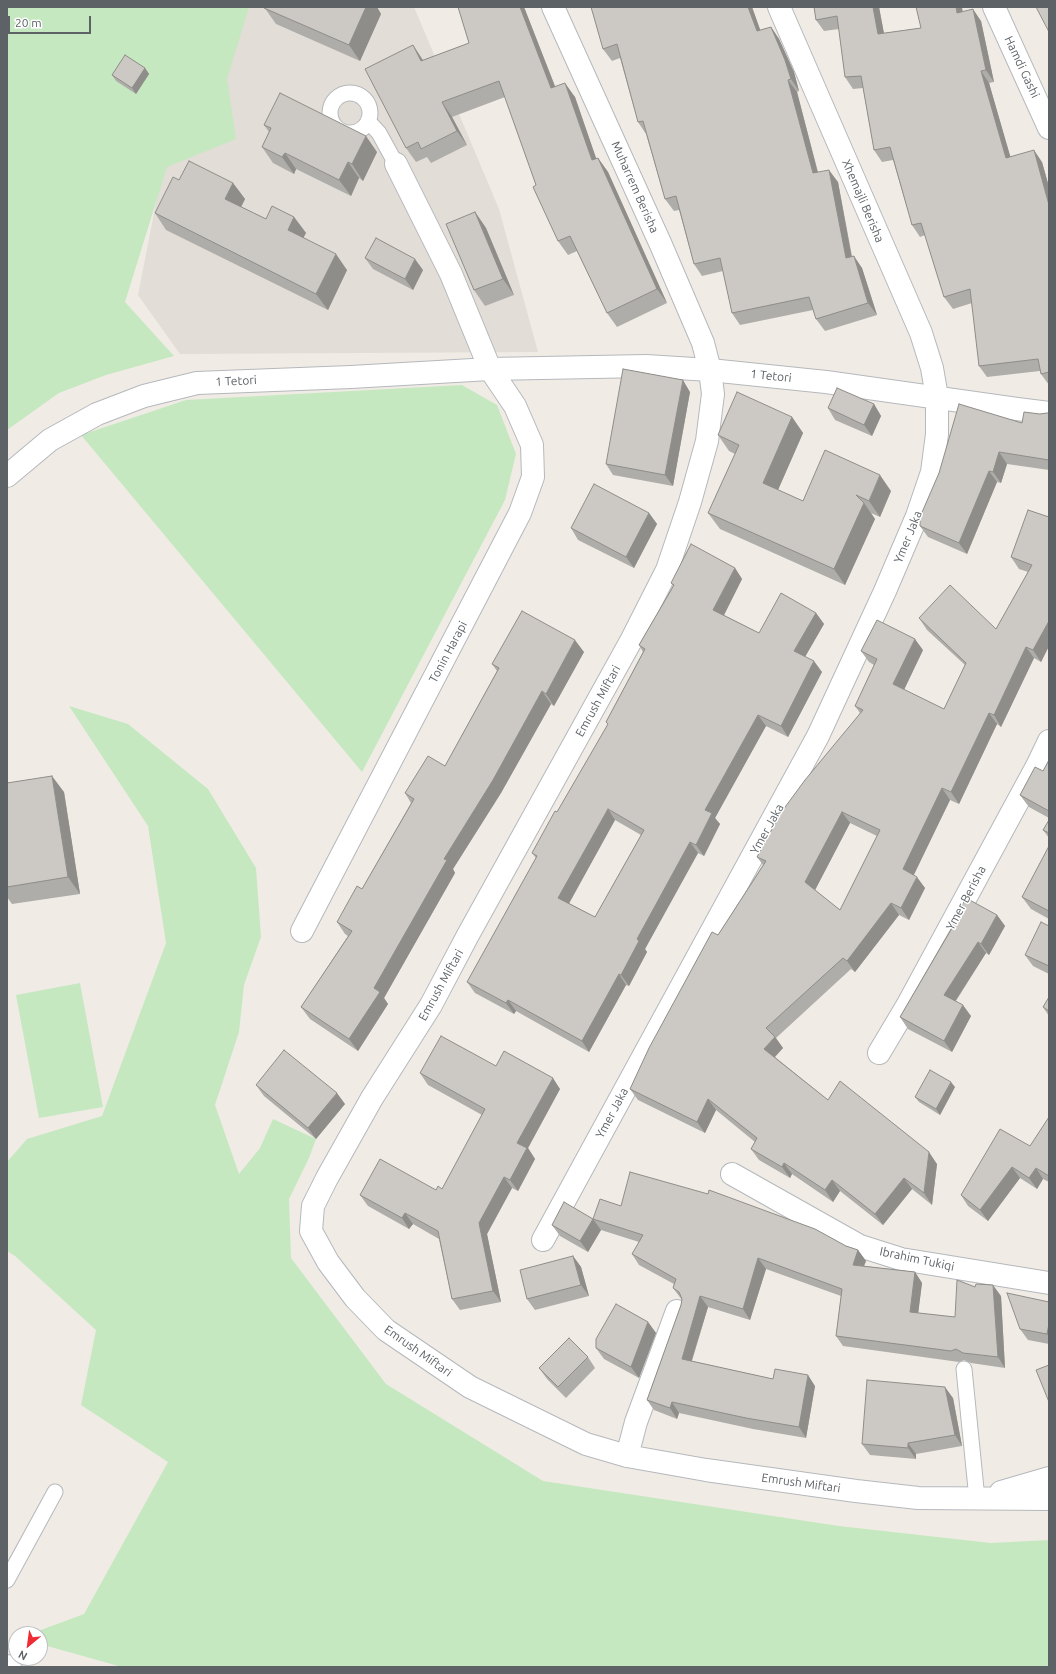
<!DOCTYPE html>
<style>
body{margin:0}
#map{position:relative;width:1056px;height:1674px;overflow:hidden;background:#f0ece5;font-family:Ubuntu,sans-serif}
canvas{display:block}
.frame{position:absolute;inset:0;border:8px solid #5c6266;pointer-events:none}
.north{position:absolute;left:8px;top:1626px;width:40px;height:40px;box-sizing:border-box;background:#fff;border:1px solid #bec0c2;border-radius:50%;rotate:209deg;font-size:11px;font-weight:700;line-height:16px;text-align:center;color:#5c6266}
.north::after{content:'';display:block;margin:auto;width:14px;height:18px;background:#ef2b33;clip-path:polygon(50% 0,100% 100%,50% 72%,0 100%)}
.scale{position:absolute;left:8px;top:16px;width:83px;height:18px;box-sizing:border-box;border:2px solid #5c6266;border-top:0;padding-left:5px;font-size:12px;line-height:14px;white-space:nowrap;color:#5c6266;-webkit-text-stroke:3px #fff;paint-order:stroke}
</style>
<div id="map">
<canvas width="1056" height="1674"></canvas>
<div class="frame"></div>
<div class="north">N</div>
<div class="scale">20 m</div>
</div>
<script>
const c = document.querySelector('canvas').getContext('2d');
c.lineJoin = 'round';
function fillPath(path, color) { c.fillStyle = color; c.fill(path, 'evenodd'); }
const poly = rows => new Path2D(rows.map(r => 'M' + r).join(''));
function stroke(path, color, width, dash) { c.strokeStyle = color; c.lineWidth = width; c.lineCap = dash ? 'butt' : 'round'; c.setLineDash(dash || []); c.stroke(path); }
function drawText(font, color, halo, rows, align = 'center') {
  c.font = font + ' Ubuntu,sans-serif'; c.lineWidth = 3; c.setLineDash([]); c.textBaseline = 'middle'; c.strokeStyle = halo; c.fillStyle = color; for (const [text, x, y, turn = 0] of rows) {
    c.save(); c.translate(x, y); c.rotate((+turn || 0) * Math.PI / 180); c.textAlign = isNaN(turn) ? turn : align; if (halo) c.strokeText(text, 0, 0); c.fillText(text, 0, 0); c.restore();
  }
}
fillPath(poly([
 [195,7,414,7,499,209,538,352,180,354,138,295,177,95]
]), '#e2ddd6');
fillPath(poly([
 [7,7,249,7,227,79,236,139,167,167,125,302,174,356,106,375,59,393,7,430],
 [462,385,497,405,516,454,505,500,362,772,81,435,186,400],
 [69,706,128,724,208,789,256,868,261,937,244,985,239,1032,215,1105,239,1174,260,1148,273,1119,316,1139,309,1158,289,1199,291,1258,386,1384,543,1481,839,1526,991,1543,1049,1540,1049,1667,122,1667,40,1644,40,1634,30,1634,84,1614,168,1462,81,1405,96,1330,15,1256,7,1251,7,1162,27,1139,102,1116,166,943,148,826],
 [80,983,103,1107,39,1118,16,995]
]), '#c5e8c0');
const service = poly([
 '330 113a20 20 0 1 1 40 0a20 20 0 1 1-40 0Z',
 [368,121,379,133,396,164],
 [964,1369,977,1499],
 [7,1580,55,1492]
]);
const minor = poly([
 [553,7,661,245,703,343,710,370,713,394,707,441,690,502,667,570,632,639,468,935,431,1005,372,1098,327,1178,313,1206,311,1231,328,1262,355,1298,386,1330,470,1387,586,1444,627,1456,706,1470,856,1491,918,1498,1049,1499],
 [302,931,520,513,533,477,532,445,515,406,490,369,451,274,396,164],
 [879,1053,907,1006,1037,766,1049,741],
 [732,1174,860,1246,901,1259,1049,1283],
 [543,1240,818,736,885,591,917,516,932,472,937,434,937,397],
 [627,1456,636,1422,677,1311],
 [1001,1492,1049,1478],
 [7,1666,10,1667]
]);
const tertiary = poly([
 [779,7,921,333,932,368,937,397],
 [994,7,1049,128],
 [7,476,50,440,97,414,144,396,197,383,351,377,490,369,646,366,710,370,826,382,1017,409,1049,413]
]);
stroke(service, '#b5b8bc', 17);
stroke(minor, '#b5b8bc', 24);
stroke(tertiary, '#b5b8bc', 24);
stroke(service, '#fff', 15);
stroke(minor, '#fff', 22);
stroke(tertiary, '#fff', 22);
fillPath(poly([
 [264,7,377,7,381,14,360,61,276,24],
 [458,7,524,7,555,86,575,97,596,159,598,158,608,172,667,303,617,327,607,313,577,251,568,255,558,241,536,185,505,97,452,117,467,145,431,163,427,157,416,162,406,148,413,45,423,60,469,43],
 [591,7,752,7,760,30,771,27,779,39,794,72,799,91,797,92,818,172,838,182,852,256,862,268,877,315,825,331,816,319,813,310,740,325,732,313,723,271,702,276,694,264,679,210,674,211,665,199,646,134,638,122,620,58,612,61,603,49],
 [814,7,879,7,884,33,921,28,963,12,981,21,994,82,989,83,1010,157,1042,162,1049,187,1049,385,1041,374,1040,371,987,377,979,366,972,303,953,309,944,297,925,235,920,237,912,225,893,160,882,162,874,150,863,88,853,89,845,77,839,29,824,31,816,20],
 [145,68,149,74,136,94,116,81,112,75],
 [264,125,377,152,363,181,359,178,351,196,296,169,294,174,273,163,262,147,269,132],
 [179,180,233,183,245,199,241,207,266,219,294,217,306,233,303,237,347,270,328,310,166,230,155,213],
 [475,212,486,228,514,295,485,306,474,290],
 [365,258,423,270,413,290,373,269],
 [690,392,673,486,613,475,606,464],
 [874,404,881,416,872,436,835,420,828,408],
 [1049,413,1049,470,1007,464,1001,483,997,482,967,554,928,537,920,526,1022,423,1040,414],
 [792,417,803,433,778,490,803,501,891,491,880,517,871,513,875,519,845,585,720,529,708,513,735,454,729,451,718,435],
 [649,513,657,524,634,568,578,540,571,528],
 [1049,517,1049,646,1041,662,1034,658,1001,727,997,724,959,804,950,800,913,875,925,888,909,920,899,915,855,972,851,969,776,1038,783,1048,775,1057,828,1100,937,1164,932,1205,912,1189,883,1225,840,1191,833,1202,792,1174,790,1178,759,1160,751,1149,755,1142,716,1110,705,1133,638,1100,630,1089,718,935,763,865,757,857,860,713,855,706,874,665,869,662,861,651,923,650,904,690,944,709,965,665,927,630,919,618,996,629,1028,572,1019,569,1011,557],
 [850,823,877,836,840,910,815,890],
 [735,568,742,579,724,615,759,633,816,613,824,624,805,657,822,672,788,737,766,726,715,818,720,824,704,856,698,853,645,949,647,952,629,986,626,985,589,1052,516,1011,514,1014,475,993,467,982,536,858,532,853,557,812,608,725,606,722,643,652,639,645,673,586,671,583],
 [615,820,641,835,595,917,569,903],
 [584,652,554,706,551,704,501,793,453,869,455,873,384,998,388,1004,358,1051,310,1019,301,1007,348,936,345,934,337,922,362,889,411,803,405,793,445,766,497,671,492,664],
 [1049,760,1049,818,1029,807,1020,795,1043,771],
 [64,792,80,894,12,904,7,897,7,887],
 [1049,820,1049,838,1043,830],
 [1049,846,1049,919,1031,909,1022,897],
 [997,915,1005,926,989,955,986,953,956,1001,971,1016,952,1052,908,1029,900,1017,951,928,950,927],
 [1049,926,1049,974,1033,966,1025,955],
 [1049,997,1049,1016,1043,1007],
 [496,1066,560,1089,528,1148,535,1159,518,1191,512,1188,487,1234,501,1302,460,1310,452,1299,439,1239,413,1224,409,1229,368,1206,360,1195,436,1190,442,1189,482,1115,428,1085,420,1073],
 [256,1085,345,1104,316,1139,264,1096],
 [955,1087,940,1115,919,1102,915,1097],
 [1049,1117,1049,1182,1043,1179,1037,1189,1020,1178,988,1221,968,1206,961,1195,1030,1146],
 [621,1206,846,1246,858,1250,866,1261,864,1266,915,1272,922,1283,918,1313,955,1317,1001,1296,1005,1368,971,1363,964,1360,959,1362,843,1346,836,1336,841,1296,766,1269,750,1320,708,1307,692,1361,773,1379,815,1386,806,1438,753,1429,679,1413,677,1419,654,1410,647,1400,681,1305,682,1300,673,1288,674,1284,639,1265,632,1254,639,1242,601,1230,588,1252,560,1236,552,1225,593,1219],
 [573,1256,581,1267,589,1296,535,1310,527,1299],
 [1049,1302,1049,1344,1028,1340,1020,1329],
 [648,1322,656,1333,639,1378,604,1359,596,1348],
 [588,1357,595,1368,566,1398,547,1379,539,1368],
 [953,1398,962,1446,916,1454,916,1459,870,1455,862,1444]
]), '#afada9');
fillPath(poly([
 [366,7,377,7,381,14,360,61,349,45],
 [520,7,524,7,561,102,551,88],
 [748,7,752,7,765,43,757,31],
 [873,7,879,7,886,45,878,34],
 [956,7,962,7,965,24,957,13],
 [973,9,981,21,994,82,986,70],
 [771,27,779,39,794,72,799,91,791,79],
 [413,45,422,59,431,75,421,61],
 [145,68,149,74,136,94,132,88],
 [981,71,989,83,1014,169,1006,158],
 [788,80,797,92,821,185,813,173],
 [565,83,575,97,602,175,592,160],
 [442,102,452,117,467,145,457,131],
 [366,136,377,152,363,181,352,164],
 [1034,150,1042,162,1049,187,1049,205],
 [285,153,296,169,294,174,282,157],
 [598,158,608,172,667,303,657,289],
 [348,162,359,178,351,196,339,180],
 [829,170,838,182,854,270,846,258],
 [233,183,245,199,237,215,225,199],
 [475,212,486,228,514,295,503,279],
 [294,217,306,233,299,246,288,230],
 [336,254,347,270,328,310,316,294],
 [854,256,862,268,877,315,868,303],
 [415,259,423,270,413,290,405,279],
 [683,380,690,392,673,486,665,475],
 [874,404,881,416,872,436,864,425],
 [792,417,803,433,774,499,763,483],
 [999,452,1007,464,1001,483,993,472],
 [989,471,997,482,967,554,959,543],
 [880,475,891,491,880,517,869,501],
 [864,503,875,519,845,585,834,569],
 [649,513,657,524,634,568,626,557],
 [735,568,742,579,721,621,713,610],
 [816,613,824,624,802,662,794,651],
 [1049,621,1049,646,1041,662,1033,650],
 [915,639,923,650,901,696,893,684],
 [575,640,584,652,554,706,546,694],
 [1026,647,1034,658,1001,727,994,715],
 [814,661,822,672,788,737,781,726],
 [542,691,551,704,501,793,453,869,455,873,384,998,388,1004,358,1051,349,1039,374,988,444,859],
 [989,713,997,724,959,804,951,792],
 [758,715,766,726,715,818,720,824,704,856,696,845,705,810],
 [52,776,64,792,80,894,68,877],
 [942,788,950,800,911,881,903,869],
 [608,809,615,820,566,909,558,898],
 [842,812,850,823,813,894,805,882],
 [690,842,698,853,645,949,647,952,629,986,621,975,637,939],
 [917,877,925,888,909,920,901,908],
 [891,903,899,915,855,972,847,961],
 [997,915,1005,926,989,955,981,944],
 [978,942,986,953,952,1006,944,995],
 [619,974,626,985,589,1052,582,1041],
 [508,1000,516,1011,514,1014,506,1003],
 [963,1005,971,1016,952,1052,944,1041],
 [775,1037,783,1048,772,1060,764,1049],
 [553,1078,560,1089,528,1148,535,1159,518,1191,510,1180,517,1143],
 [951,1082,955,1087,940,1115,936,1109],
 [337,1093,345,1104,316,1139,308,1128],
 [708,1099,716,1110,705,1133,697,1122],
 [929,1152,937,1164,932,1205,924,1193],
 [784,1163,792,1174,790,1178,782,1167],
 [1012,1167,1020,1178,988,1221,980,1210],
 [1036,1168,1043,1179,1037,1189,1029,1178],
 [504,1177,512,1188,487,1234,501,1302,493,1291,479,1223],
 [904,1178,912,1189,883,1225,875,1214],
 [832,1180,840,1191,833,1202,825,1190],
 [405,1213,413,1224,409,1229,402,1218],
 [593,1219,601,1230,588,1252,580,1241],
 [858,1250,866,1261,860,1276,853,1265],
 [573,1256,581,1267,589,1296,581,1285],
 [758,1258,766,1269,750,1320,743,1309],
 [915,1272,922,1283,917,1323,910,1312],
 [993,1285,1001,1296,1005,1368,998,1357],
 [700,1296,708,1307,689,1369,682,1359],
 [648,1322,656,1333,639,1378,631,1367],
 [1049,1324,1049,1337,1047,1334],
 [808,1375,815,1386,806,1438,799,1427],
 [945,1387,953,1398,962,1446,955,1435],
 [672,1402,679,1413,677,1419,670,1408],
 [908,1443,916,1454,916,1459,908,1448]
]), '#8f8d89');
const building = poly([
 [264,7,366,7,349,45,264,8,264,7],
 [458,7,520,7,551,88,565,83,592,160,598,158,657,289,607,313,570,236,558,241,533,187,536,185,499,81,442,102,457,131,421,149,418,142,406,148,365,69,413,45,421,61,469,43,458,7],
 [591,7,748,7,757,31,771,27,785,60,791,79,788,80,813,173,829,170,846,258,854,256,868,303,816,319,809,297,732,313,720,258,694,264,676,196,665,199,643,121,638,122,617,44,603,49,591,7],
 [814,7,873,7,878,34,921,28,916,7,956,7,957,13,973,9,986,70,981,71,1006,158,1034,150,1049,205,1049,372,1041,374,1038,359,979,366,970,289,944,297,921,223,912,225,890,147,874,150,861,76,845,77,837,16,816,20,814,7],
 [1036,7,1049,7,1049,32,1036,7],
 [125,55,145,68,132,88,112,75,125,55],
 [280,93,366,136,352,164,348,162,339,180,285,153,282,157,262,147,271,128,264,125,280,93],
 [189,161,233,183,225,199,266,219,272,206,294,217,288,230,336,254,316,294,155,213,173,177,179,180,189,161],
 [475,212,503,279,474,290,446,224,475,212],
 [376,238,415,259,405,279,365,258,376,238],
 [623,369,683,380,665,475,606,464,623,369],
 [837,388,874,404,864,425,828,408,837,388],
 [737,392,792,417,763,483,803,501,825,450,880,475,869,501,856,495,864,503,834,569,708,513,739,445,718,435,737,392],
 [959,404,1022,423,1024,412,1040,414,1047,413,1049,413,1049,460,999,452,993,472,989,471,959,543,920,526,920,517,939,473,959,404],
 [594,484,649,513,626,557,571,528,594,484],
 [1028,510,1049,517,1049,621,1033,650,1026,647,994,715,989,713,951,792,942,788,903,869,917,877,901,908,891,903,847,961,843,958,766,1028,775,1037,764,1049,828,1100,840,1081,929,1152,924,1193,904,1178,875,1214,832,1180,825,1190,784,1163,782,1167,751,1149,757,1138,708,1099,697,1122,630,1089,649,1048,712,932,718,935,766,861,757,857,780,814,805,780,863,710,855,706,877,659,861,651,877,620,915,639,893,684,944,709,966,663,919,618,950,585,996,629,1032,565,1011,557,1028,510],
 [842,812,880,830,840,910,805,882,842,812],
 [691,544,735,568,713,610,759,633,781,593,816,613,794,651,814,661,781,726,758,715,705,810,712,813,696,845,690,842,637,939,639,941,621,975,619,974,582,1041,508,1000,506,1003,467,982,537,856,532,853,555,811,557,812,608,724,606,722,645,649,639,645,674,585,671,583,691,544],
 [608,809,644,830,595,917,558,898,608,809],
 [522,611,575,640,546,694,542,691,493,780,444,859,447,860,374,988,380,992,349,1039,301,1007,352,931,337,922,357,886,362,889,414,799,405,793,428,756,445,766,499,668,492,664,522,611],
 [1049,760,1049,811,1020,795,1035,767,1043,771,1049,760],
 [52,776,68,877,7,887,7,783,52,776],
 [1049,820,1049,833,1043,830,1049,820],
 [1049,846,1049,911,1022,897,1049,846],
 [966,898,997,915,981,944,978,942,944,995,963,1005,944,1041,900,1017,952,928,950,927,966,898],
 [1041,922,1049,926,1049,966,1025,955,1041,922],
 [1049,997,1049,1011,1043,1007,1049,997],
 [441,1036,496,1066,504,1051,553,1078,517,1143,527,1148,510,1180,504,1177,479,1223,493,1291,452,1299,438,1231,405,1213,402,1218,360,1195,380,1159,436,1190,438,1186,442,1189,485,1109,420,1073,441,1036],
 [284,1050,337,1093,308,1128,256,1085,284,1050],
 [930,1070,951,1082,936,1109,915,1097,930,1070],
 [1049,1117,1049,1176,1036,1168,1029,1178,1012,1167,980,1210,961,1195,1000,1129,1030,1146,1049,1117],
 [630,1172,708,1194,709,1190,815,1229,846,1246,858,1250,853,1265,915,1272,910,1312,955,1317,957,1280,975,1287,976,1284,993,1285,998,1357,963,1353,956,1349,951,1351,836,1336,842,1289,758,1258,743,1309,700,1296,682,1359,773,1379,775,1369,808,1375,799,1427,746,1418,672,1402,670,1408,647,1400,681,1305,682,1299,679,1292,673,1288,676,1279,632,1254,643,1235,593,1219,600,1199,621,1206,630,1172],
 [564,1202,593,1219,580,1241,552,1225,564,1202],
 [573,1256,581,1285,527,1299,520,1270,573,1256],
 [1007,1293,1049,1302,1049,1324,1047,1334,1020,1329,1007,1293],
 [616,1304,648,1322,631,1367,596,1348,596,1339,616,1304],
 [569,1338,588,1357,558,1387,539,1368,569,1338],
 [1049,1365,1049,1402,1036,1370,1049,1365],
 [867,1380,945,1387,955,1435,908,1443,908,1448,862,1444,867,1380]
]);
fillPath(building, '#ccc9c4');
stroke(building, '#8f8d89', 1);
drawText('12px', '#5c6266', '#fff', [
 ["Hamdi Gashi",1022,67,65],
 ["Muharrem Berisha",635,187,66],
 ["Xhemajli Berisha",863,201,67],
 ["1 Tetori",771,376,6],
 ["1 Tetori",236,381,-3],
 ["Ymer Jaka",908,537,-68],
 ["Tonin Harapi",448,652,-62],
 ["Emrush Miftari",598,701,-61],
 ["Ymer Jaka",767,829,-61],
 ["Ymer Berisha",966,898,-62],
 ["Emrush Miftari",441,985,-61],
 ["Ymer Jaka",612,1113,-62],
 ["Ibrahim Tukiqi",917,1259,12],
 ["Emrush Miftari",418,1351,35],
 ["Emrush Miftari",801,1483,8]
]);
</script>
